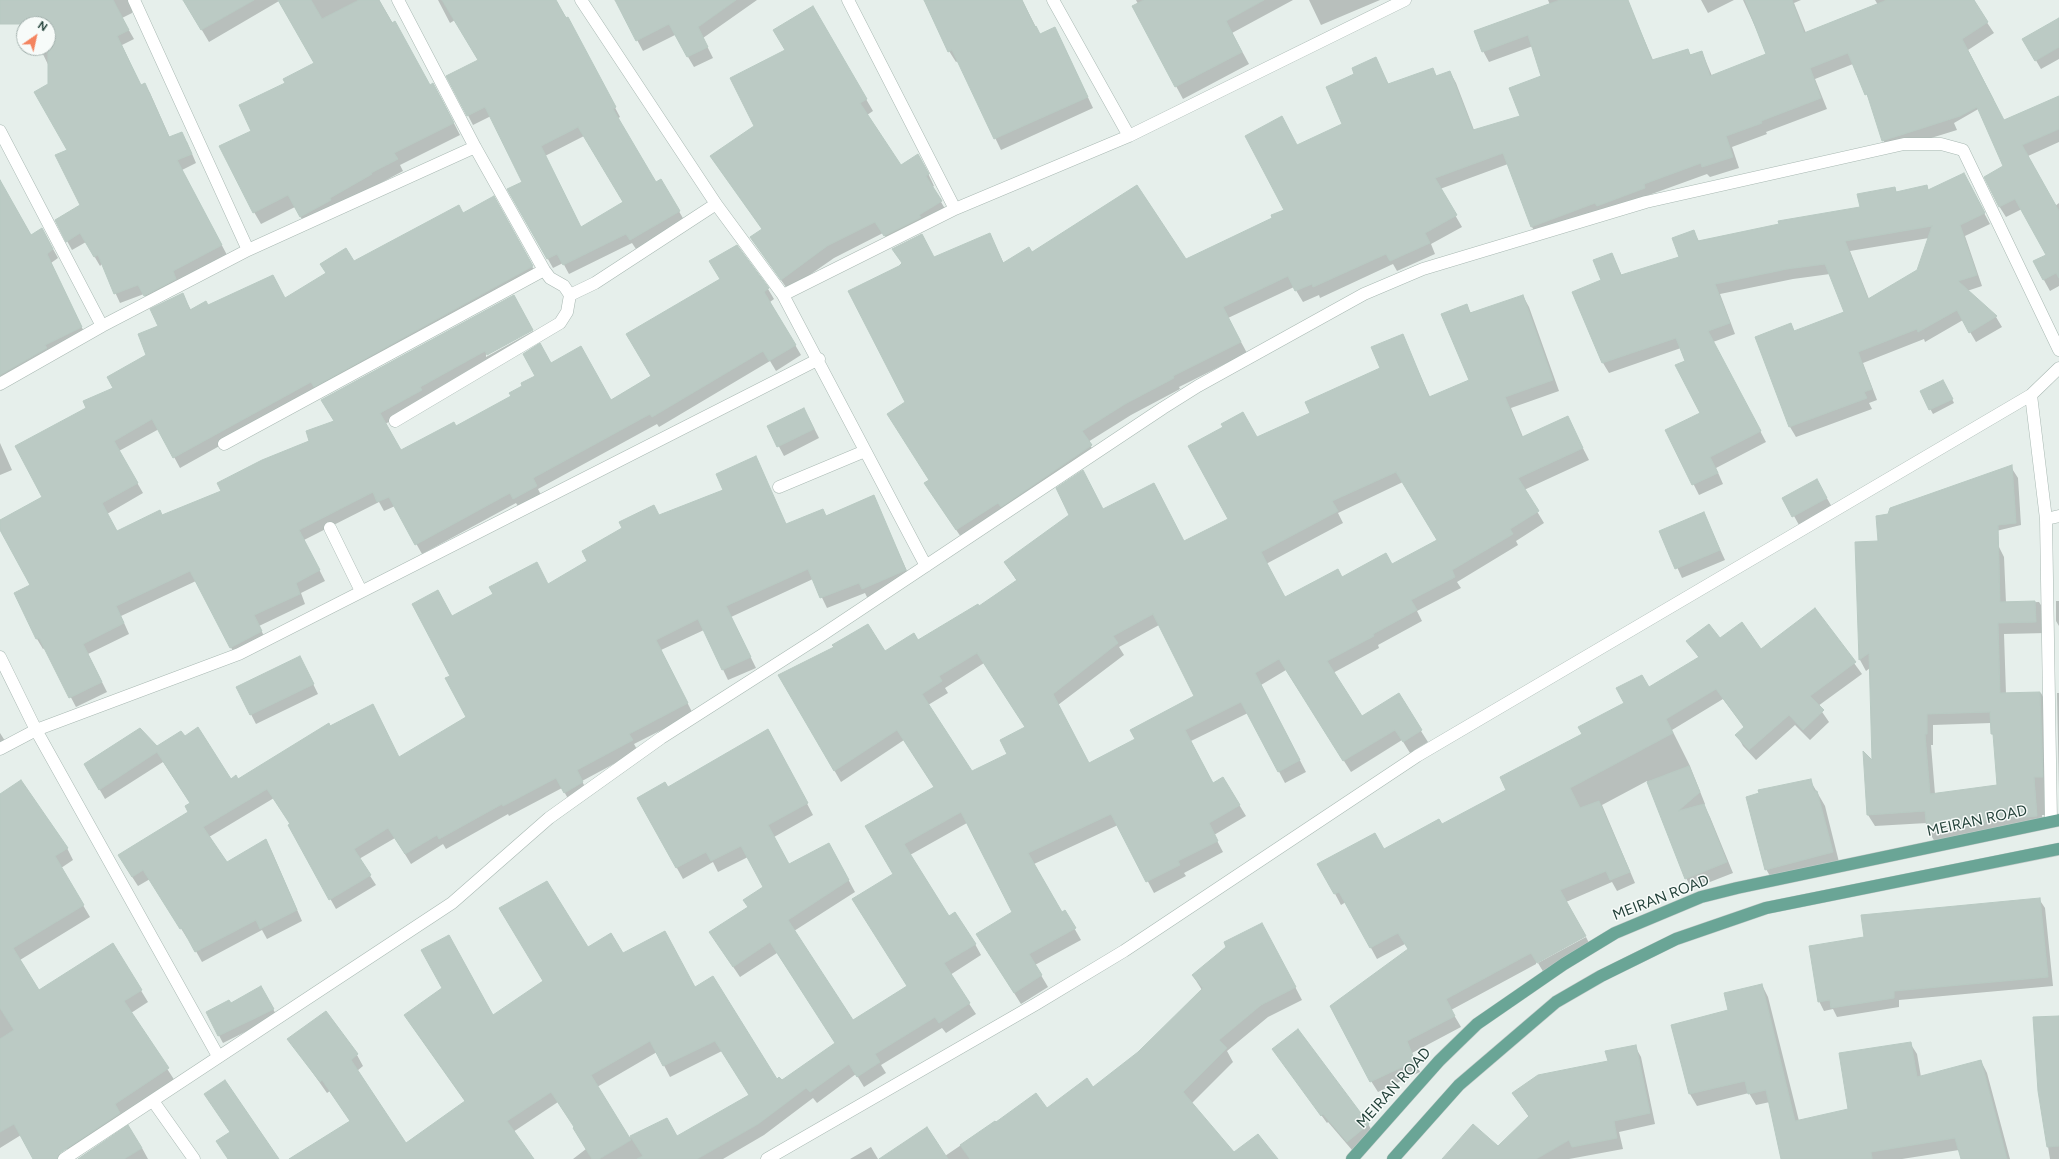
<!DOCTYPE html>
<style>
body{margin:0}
#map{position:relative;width:2059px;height:1159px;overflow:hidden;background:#e6efeb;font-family:Figtree,sans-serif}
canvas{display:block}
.north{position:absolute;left:16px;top:16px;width:40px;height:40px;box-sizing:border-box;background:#f7fbf9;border:1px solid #a3b1ad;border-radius:50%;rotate:34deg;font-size:11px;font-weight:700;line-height:16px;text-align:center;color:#24423a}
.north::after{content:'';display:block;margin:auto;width:14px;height:18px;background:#f4845f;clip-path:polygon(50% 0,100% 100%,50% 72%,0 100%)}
</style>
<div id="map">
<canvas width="2059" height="1159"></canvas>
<div class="north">N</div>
</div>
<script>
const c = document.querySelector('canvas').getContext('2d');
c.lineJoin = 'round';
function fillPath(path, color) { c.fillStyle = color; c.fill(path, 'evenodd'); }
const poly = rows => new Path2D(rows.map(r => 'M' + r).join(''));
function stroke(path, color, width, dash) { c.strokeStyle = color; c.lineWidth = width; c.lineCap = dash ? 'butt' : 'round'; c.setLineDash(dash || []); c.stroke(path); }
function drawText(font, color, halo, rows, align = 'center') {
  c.font = font + ' Figtree,sans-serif'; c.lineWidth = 3; c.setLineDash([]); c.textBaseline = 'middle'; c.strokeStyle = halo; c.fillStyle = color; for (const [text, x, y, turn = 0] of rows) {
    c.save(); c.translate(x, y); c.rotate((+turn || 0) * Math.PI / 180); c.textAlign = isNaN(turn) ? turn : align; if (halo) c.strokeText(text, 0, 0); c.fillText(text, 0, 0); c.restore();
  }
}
fillPath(poly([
 [18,0,130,0,133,5,132,13,122,18,134,39,122,45,141,86,144,84,150,93,170,138,187,142,196,163,182,170,227,255,150,305,144,294,120,303,102,264,100,266,86,242,72,250,67,241,82,206,68,150,56,81,40,48,48,48,48,24,29,24],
 [184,0,379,0,430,86,440,96,460,135,400,165,403,171,377,185,378,186,307,228,295,207,261,224,254,212,252,131,286,83,315,63,279,1,209,42],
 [438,0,555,0,573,28,620,117,617,119,656,183,661,180,684,220,636,249,632,243,569,274,563,263,553,268,509,190,523,182,491,116,473,125,448,77,479,60,455,20,450,23],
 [584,136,624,202,581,228,545,156],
 [631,0,757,0,703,38,713,58,694,67,675,35,643,51,619,6],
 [925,0,1022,0,1040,35,1061,40,1093,108,1001,150,958,61,956,62,949,51],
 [1136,0,1293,0,1232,33,1249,64,1183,99,1133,7,1138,4],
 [1309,0,1380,0,1321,25],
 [1548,0,1607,0,1629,4,1653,60,1687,50,1691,55,1702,52,1712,76,1768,55,1743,0,1801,0,1794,3,1806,33,1878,5,1875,0,1972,0,1994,33,1968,50,1994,100,1954,123,1957,130,1889,151,1883,140,1871,104,1853,64,1815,79,1827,109,1766,132,1767,134,1732,147,1739,168,1710,177,1707,174,1649,195,1651,199,1538,238,1532,227,1508,164,1440,189,1462,227,1431,244,1435,254,1397,271,1393,264,1320,298,1319,295,1303,302,1294,287,1228,318,1247,353,1179,387,1180,389,1131,415,1088,442,1097,456,963,540,932,494,930,480,906,402,849,292,903,264,934,258,990,234,1004,264,1031,253,1186,260,1274,219,1285,210,1297,146,1344,125,1356,75,1375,59,1389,85,1432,69,1437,77,1450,72,1456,83,1474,130,1521,117,1542,76,1533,46,1489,62,1483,51,1550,5],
 [1701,0,1734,0,1708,13],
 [812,7,873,111,867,115,900,167,925,167,934,186,932,187,947,212,892,247,883,233,834,258,788,290,751,237,763,230,711,157,755,126,786,51],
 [2059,22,2059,59,2041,69,2024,40],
 [2059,97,2059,142,2028,156,2055,206,2059,203,2059,286,2050,291,2034,262,2047,255,2022,209,2006,217,1999,206,2004,167,1998,110,2004,121],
 [0,182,31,236,47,238,58,258,51,263,86,336,0,388],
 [1969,185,1990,224,1965,236,1982,286,1967,291,1996,317,2002,327,1976,342,1963,320,1925,342,1924,339,1863,363,1877,400,1869,403,1872,409,1796,437,1790,427,1756,338,1791,325,1795,332,1846,312,1830,274,1793,279,1720,294,1735,334,1713,342,1766,442,1716,468,1723,484,1699,495,1666,430,1702,414,1681,348,1609,373,1603,363,1602,281,1612,254,1622,276,1680,258,1693,231,1699,241,1861,208,1895,189,1897,193,1926,186,1929,191],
 [1929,238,1918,271,1869,299,1850,251],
 [494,198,538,277,318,391,180,468,159,429,119,451,143,493,107,514,117,532,162,516,223,491,310,441,335,421,323,400,532,330,486,354,486,357,533,331,538,341,385,424,401,451,455,428,512,396,551,364,610,401,652,376,721,279,736,246,768,289,774,299,770,302,801,355,776,371,770,361,659,427,657,424,538,489,542,497,520,509,516,503,422,554,395,506,384,511,379,502,304,540,325,581,301,593,305,604,259,626,267,642,236,657,196,581,121,616,129,634,88,654,107,692,76,707,45,648,43,649,37,639,32,586,0,528,0,521,44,497,87,408,114,388,148,356,159,327,182,294,191,310,208,306,273,276,285,299,354,262,463,214],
 [1523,296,1529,307,1559,391,1511,408,1523,437,1567,417,1589,460,1524,490,1544,523,1516,541,1518,545,1457,582,1461,588,1417,611,1422,621,1378,645,1379,648,1333,673,1361,717,1398,695,1428,742,1410,753,1402,740,1351,772,1286,670,1261,685,1306,772,1285,783,1248,713,1191,741,1213,784,1223,778,1246,816,1214,835,1223,852,1184,873,1186,876,1154,893,1118,825,1034,864,1062,913,1065,912,1081,940,1035,965,1048,987,1021,1004,984,945,1013,912,967,823,910,855,949,917,975,944,981,955,950,975,976,1014,946,1033,942,1028,881,1065,886,1073,864,1087,856,1074,817,1103,813,1098,764,1135,723,1159,573,1159,586,1149,575,1127,558,1102,513,1132,533,1159,291,1159,351,1122,330,1091,327,1093,289,1039,357,1055,363,1066,357,1071,406,1144,466,1102,412,1026,493,1016,544,981,588,948,623,954,695,988,777,1081,782,1081,836,1043,777,953,740,977,717,943,764,888,748,857,718,872,713,862,683,879,638,798,667,788,774,741,813,815,774,837,789,865,835,855,855,892,794,931,852,1021,908,987,894,874,867,826,935,788,904,740,841,782,780,676,884,652,917,641,979,608,1017,581,1005,563,1103,510,1184,542,1229,519,1257,439,1311,413,1381,368,1402,335,1430,397,1470,381,1466,305,1471,313],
 [1403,482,1438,541,1392,565,1342,578,1285,598,1266,564,1343,523,1338,513],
 [1159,625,1195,696,1136,740,1089,764,1058,705,1124,655,1119,647],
 [984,663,1026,728,1009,755,971,773,928,705,948,693,945,688],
 [722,1051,750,1096,677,1137,667,1119,629,1138,597,1087,657,1052,670,1077],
 [1945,385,1954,403,1933,414,1921,392],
 [809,418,819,438,784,456,768,426],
 [0,443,12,470,0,475],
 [756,458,786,525,826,516,873,496,911,580,868,599,865,593,827,608,813,579,731,617,756,668,728,680,704,630,661,650,693,714,634,744,638,751,582,781,588,793,570,802,562,788,509,816,508,814,446,849,443,844,411,864,395,838,359,859,376,885,336,909,289,826,291,825,274,798,209,837,227,864,265,840,271,850,302,921,267,939,262,930,202,962,188,937,187,938,150,879,138,886,125,866,189,812,191,804,163,762,105,799,85,764,156,748,230,780,238,780,330,727,399,758,467,717,452,676,451,617,548,585,589,562,659,516,724,490],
 [2011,467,2018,478,2021,525,1959,540,1998,545,2004,557,2006,603,2039,602,2046,613,2046,633,2004,634,2006,694,2041,693,2047,704,2049,815,2042,815,2043,827,1935,842,1928,830,1927,823,1875,826,1868,815,1873,763,1870,668,1866,671,1860,660,1856,543,1879,542,1889,515],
 [1991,723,1992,733,1995,739,1998,786,1935,794,1931,745,1933,745,1933,725],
 [1817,481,1832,507,1799,525,1784,498],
 [1704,514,1725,560,1682,578,1661,532],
 [2056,601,2059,601,2059,626,2056,621],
 [1815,610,1862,674,1818,706,1829,722,1810,740,1795,725,1756,760,1743,746,1737,735,1745,728,1723,699,1672,730,1690,766,1705,804,1704,805,1710,817,1733,873,1692,889,1686,878,1647,781,1602,805,1635,883,1617,891,1612,882,1566,902,1585,935,1536,962,1536,964,1586,937,1591,947,1544,973,1538,963,1451,1010,1461,1027,1412,1053,1420,1072,1378,1092,1371,1081,1409,950,1405,944,1377,959,1346,902,1341,905,1319,864,1384,850,1442,825,1507,790,1625,704,1699,658,1688,641,1720,640,1761,650],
 [300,657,318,694,256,724,237,687],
 [2057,693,2059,693,2059,790],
 [0,733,7,744,0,748],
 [1810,780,1825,806,1840,866,1774,883,1766,869],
 [0,795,67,848,73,860,61,868,90,917,20,960,39,992,113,945,148,1002,131,1013,175,1081,73,1159,64,1145,40,1159,35,1159,21,1135,0,1148],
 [2039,899,2045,908,2053,986,1899,1000,1899,1007,1837,1017,1833,1009,1824,1011,1819,1001,1865,938],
 [1269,937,1302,1000,1268,1017,1227,1051,1233,1062,1191,1104,1233,1154,1276,1159,881,1159,945,1156,995,1122,1047,1109,1093,1089,1138,1053,1202,990,1193,976],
 [1762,985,1768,997,1799,1121,1849,1110,1910,1043,1917,1054,1921,1077,1981,1061,1987,1073,2010,1159,1962,1159,1959,1150,1902,1159,1782,1159,1770,1102,1756,1105,1749,1093,1697,1106,1690,1094,1673,1026,1729,1011],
 [261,988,277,1016,223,1043,207,1013,230,1005],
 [2059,1017,2059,1159,2050,1159,2039,1091],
 [1635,1046,1641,1057,1655,1124,1619,1132,1623,1149,1569,1159,1453,1159,1498,1147,1529,1117,1520,1104,1609,1062],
 [1273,1049,1368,1124,1373,1132,1352,1150,1328,1122,1327,1123],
 [871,1147,878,1159,850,1159],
 [142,1148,148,1159,79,1159]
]), '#0003');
const building = poly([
 [0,0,113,0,129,30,117,36,141,85,145,83,169,137,182,132,192,154,177,160,222,245,173,271,176,279,144,296,138,285,114,294,98,255,94,257,80,233,66,242,55,220,80,205,55,155,67,150,34,92,48,84,48,24,0,24,0,0],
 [183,0,254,0,201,30,183,0],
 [278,0,311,0,322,19,359,0,379,0,392,23,395,21,430,85,433,83,454,123,394,153,398,159,371,173,372,174,330,198,331,200,300,217,288,195,253,213,219,146,251,131,239,105,285,83,283,79,314,63,278,0],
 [442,0,556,0,566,18,568,17,616,107,613,109,656,182,661,179,680,211,630,240,626,234,563,265,557,254,547,259,507,189,522,182,485,107,467,116,446,76,478,60,442,0],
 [578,127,623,202,581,227,541,146,578,127],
 [615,0,736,0,698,27,708,47,687,57,669,24,636,41,615,0],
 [924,0,1022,0,1035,27,1036,26,1040,34,1055,27,1088,97,994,139,952,50,948,52,924,0],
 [1144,0,1264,0,1226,21,1242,52,1175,87,1132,6,1144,0],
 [1560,0,1628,0,1652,60,1688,49,1690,55,1702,51,1710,76,1766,54,1745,0,1792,0,1804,33,1887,0,1974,0,1988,22,1962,39,2004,120,2059,96,2059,129,2022,145,2059,211,2059,278,2056,273,2043,280,2033,261,2046,255,2015,199,1999,207,1984,177,2003,166,1977,107,1960,116,1882,141,1867,94,1865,95,1848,53,1810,68,1821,98,1761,121,1762,123,1726,136,1733,157,1702,167,1701,163,1644,184,1645,188,1597,206,1595,203,1531,227,1503,153,1435,178,1457,215,1425,233,1430,243,1390,261,1386,254,1313,287,1312,284,1295,291,1288,276,1223,307,1241,342,1173,376,1174,378,1125,404,1082,431,1092,445,1001,507,998,503,956,530,924,483,929,480,887,414,905,402,848,291,899,266,902,263,892,249,922,234,934,257,990,233,1003,263,1029,247,1032,252,1137,185,1186,259,1272,218,1271,215,1284,210,1245,136,1282,116,1297,145,1342,124,1326,87,1354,74,1352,68,1376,57,1388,84,1433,68,1436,76,1450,71,1473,130,1520,116,1509,88,1541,76,1528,35,1482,52,1474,31,1560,0],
 [813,6,867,99,860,103,901,165,918,154,929,174,926,176,942,201,919,215,921,217,918,219,884,236,875,222,827,246,781,280,750,237,762,229,710,156,754,126,730,78,785,50,773,30,813,6],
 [2059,18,2059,47,2035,61,2022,39,2059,18],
 [1964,173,1985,213,1960,225,1977,275,1958,281,1997,316,1969,333,1957,310,1918,332,1917,329,1858,352,1872,389,1864,392,1867,398,1789,427,1755,337,1791,323,1794,331,1844,312,1825,264,1787,269,1715,284,1730,323,1708,331,1761,431,1710,457,1718,473,1692,485,1665,430,1700,413,1675,365,1685,361,1676,338,1602,363,1572,292,1601,280,1593,260,1612,253,1621,275,1679,257,1672,238,1694,230,1698,241,1779,224,1778,221,1860,207,1857,194,1895,187,1896,192,1927,185,1928,190,1964,173],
 [1932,226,1917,270,1868,299,1845,241,1932,226],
 [0,180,31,235,42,228,53,249,47,254,82,327,45,345,47,348,0,375,0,180],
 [494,196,533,266,314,387,311,382,173,458,152,419,114,441,138,483,102,503,117,531,160,510,162,515,221,491,217,483,262,460,309,441,306,431,334,421,321,400,514,295,533,330,487,355,485,351,420,387,422,390,380,413,401,450,454,422,456,426,511,396,509,393,522,386,521,383,535,376,523,354,540,343,551,363,581,346,611,400,651,376,626,334,720,279,709,261,737,245,769,288,764,292,796,345,769,361,763,351,652,417,650,414,533,478,537,486,513,499,510,493,415,545,389,497,377,502,373,492,299,530,320,570,296,583,300,594,254,615,262,631,230,648,190,571,116,606,124,623,83,644,102,682,69,698,39,638,36,639,14,593,30,585,0,530,0,520,42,497,15,446,86,408,83,401,113,388,107,377,146,355,138,334,158,326,150,309,183,293,190,310,206,301,208,305,273,275,285,298,326,273,320,264,346,248,354,261,459,205,463,213,494,196],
 [1523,295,1553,380,1505,397,1522,437,1568,416,1583,448,1518,478,1539,511,1510,529,1513,534,1452,570,1455,577,1411,600,1417,610,1373,634,1374,636,1327,661,1362,716,1399,693,1422,730,1403,742,1395,730,1343,761,1279,659,1255,673,1300,760,1278,772,1241,702,1185,730,1213,783,1223,777,1240,805,1209,823,1218,841,1178,861,1180,865,1146,882,1111,814,1028,853,1062,912,1065,910,1076,928,1029,954,1042,975,1014,993,976,934,1012,912,961,812,904,844,949,916,955,912,976,944,944,963,970,1003,939,1023,935,1017,875,1054,880,1062,857,1077,849,1064,810,1092,806,1088,758,1124,697,1159,637,1159,643,1156,630,1136,667,1118,677,1136,749,1095,715,1041,663,1066,650,1041,591,1075,631,1140,599,1159,592,1159,573,1128,574,1127,551,1092,507,1121,534,1159,289,1159,350,1121,322,1080,320,1082,287,1039,326,1011,358,1054,351,1060,406,1143,465,1101,404,1015,442,988,421,950,449,935,493,1015,543,981,499,908,547,881,588,947,611,933,623,953,665,931,695,987,713,976,777,1079,779,1077,782,1080,835,1043,770,942,733,967,709,932,748,907,743,900,763,887,741,846,711,861,706,852,676,868,637,798,665,782,668,787,768,729,808,803,768,825,789,864,829,843,849,880,788,920,853,1020,907,986,852,899,893,874,865,826,934,787,897,730,834,771,778,675,834,647,832,645,868,624,885,651,914,633,918,640,978,604,979,606,1017,580,1004,562,1069,515,1056,488,1083,470,1103,509,1154,483,1184,541,1228,519,1188,446,1223,427,1221,424,1243,412,1257,437,1310,413,1305,402,1380,368,1371,347,1403,334,1429,397,1469,380,1441,314,1467,304,1470,313,1523,295],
 [1396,472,1437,540,1392,564,1386,553,1342,577,1338,569,1285,597,1261,552,1338,511,1332,501,1396,472],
 [1153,614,1194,696,1130,730,1135,739,1089,763,1053,694,1118,643,1113,636,1153,614],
 [977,653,1025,727,1000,740,1007,754,972,771,922,694,942,681,939,676,977,653],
 [1943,380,1953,399,1929,410,1920,391,1943,380],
 [804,408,814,429,777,447,767,426,804,408],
 [756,456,786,524,823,509,826,516,874,495,906,570,862,589,859,583,820,598,808,569,726,606,751,657,722,670,698,619,656,640,688,703,629,734,633,740,577,770,583,782,564,793,556,778,503,806,502,804,439,839,437,835,405,854,388,828,354,849,371,875,329,900,288,825,290,824,267,789,203,827,227,862,266,839,297,910,260,929,256,920,195,952,182,928,180,929,143,870,132,877,118,855,188,812,185,806,190,803,157,752,99,790,84,764,140,728,157,746,181,731,185,736,198,727,231,779,236,775,238,779,329,723,330,726,373,704,399,757,466,717,445,678,450,676,412,604,438,590,452,616,493,594,489,587,537,562,548,584,587,561,582,551,622,528,619,522,654,505,659,515,723,490,716,474,756,456],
 [2012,465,2016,523,1998,525,2000,602,2035,601,2036,622,1998,623,2000,693,2040,692,2043,777,2034,777,2037,816,1984,820,1984,824,1927,830,1925,811,1867,815,1863,751,1872,760,1869,653,1859,660,1855,542,1878,541,1876,516,1888,514,1890,508,2012,465],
 [1990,712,1991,734,1993,734,1997,785,1930,794,1925,734,1927,734,1927,714,1990,712],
 [1817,479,1827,498,1792,517,1782,498,1817,479],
 [1704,512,1720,550,1675,569,1659,531,1704,512],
 [1815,608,1856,662,1810,696,1824,710,1803,730,1789,715,1749,750,1735,735,1744,727,1716,689,1666,719,1673,733,1570,788,1580,808,1599,801,1630,872,1610,880,1606,871,1560,890,1586,936,1537,963,1531,953,1446,999,1455,1016,1407,1041,1415,1061,1370,1082,1330,1006,1408,949,1398,933,1370,948,1339,892,1334,894,1317,864,1375,833,1384,849,1439,819,1442,824,1506,790,1500,777,1582,734,1578,727,1624,703,1616,688,1642,675,1649,687,1699,657,1686,641,1709,624,1720,638,1742,622,1761,649,1815,608],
 [300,656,314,684,250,715,236,687,300,656],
 [1689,766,1700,792,1678,811,1704,804,1727,862,1685,879,1647,782,1689,766],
 [1811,779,1814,791,1817,791,1833,852,1765,870,1746,797,1759,793,1758,790,1811,779],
 [21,780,68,848,55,856,84,905,13,948,39,990,113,943,142,990,124,1001,169,1068,115,1104,120,1113,60,1153,57,1159,33,1159,14,1124,0,1132,0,1039,14,1030,0,1008,0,794,21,780],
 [2040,898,2048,977,1894,991,1894,998,1831,1008,1830,1000,1818,1002,1809,946,1864,937,1861,915,2040,898],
 [1262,923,1296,987,1261,1005,1219,1040,1227,1048,1183,1092,1234,1152,1258,1134,1278,1159,970,1159,960,1145,995,1121,996,1122,1036,1093,1047,1108,1087,1078,1093,1087,1138,1052,1203,988,1192,975,1226,947,1224,942,1262,923],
 [1762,984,1795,1121,1848,1109,1839,1053,1911,1042,1917,1077,1981,1060,2007,1159,1961,1159,1955,1138,1871,1152,1872,1159,1781,1159,1766,1090,1748,1094,1745,1081,1689,1094,1671,1025,1728,1010,1724,993,1762,984],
 [261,986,274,1009,218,1036,206,1012,229,1000,231,1003,261,986],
 [2059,1016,2059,1146,2047,1147,2038,1091,2033,1017,2059,1016],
 [1298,1029,1369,1124,1347,1142,1323,1114,1321,1116,1272,1049,1298,1029],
 [1636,1045,1650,1113,1614,1121,1617,1138,1572,1147,1569,1140,1536,1159,1442,1159,1473,1124,1498,1146,1529,1116,1512,1093,1538,1075,1608,1061,1605,1051,1636,1045],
 [225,1080,279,1159,228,1159,216,1141,230,1132,204,1094,225,1080],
 [128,1125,142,1148,124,1159,78,1159,128,1125],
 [927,1127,948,1159,879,1159,927,1127]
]);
fillPath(building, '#bbcac4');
stroke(building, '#b8c9c2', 1);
const minor = poly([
 [134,0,248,250],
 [398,0,475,147,544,270,550,278,564,286,570,295,595,283,716,204],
 [581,0,716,204,783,295,926,566],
 [848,0,955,209],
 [1053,0,1129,136],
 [0,131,102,326],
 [783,295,955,209,1129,136,1405,0],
 [0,384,102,326,248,250,475,147],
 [2031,395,2046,519,2051,821],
 [395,421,560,323,567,312,570,295],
 [224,444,544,270],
 [779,487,865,451],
 [2046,519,2059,516],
 [330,528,361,591],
 [0,657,36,730,218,1056],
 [0,749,36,730,239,654,819,359],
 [153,1101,194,1159],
 [64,1159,452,903,549,818,661,738,822,635,1163,408,1198,386,1364,294,1423,269,1646,202,1904,144,1941,144,1963,150,2059,350],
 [767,1159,1036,1004,1124,951,1417,756,2031,395,2059,368]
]);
const major = poly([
 [1352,1159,1439,1061,1477,1024,1564,964,1615,933,1701,897,1737,888,2059,820],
 [1393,1159,1459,1085,1556,1002,1601,976,1676,939,1766,908,2059,849]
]);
stroke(minor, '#a8b8b2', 13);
stroke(major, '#c2cac8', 13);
stroke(minor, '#fff', 12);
stroke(major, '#6aa596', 12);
drawText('15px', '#24423a', '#f7fbf9', [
 ["MEIRAN ROAD",1977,821,-12],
 ["MEIRAN ROAD",1661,898,-21],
 ["MEIRAN ROAD",1394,1088,-48]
]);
</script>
